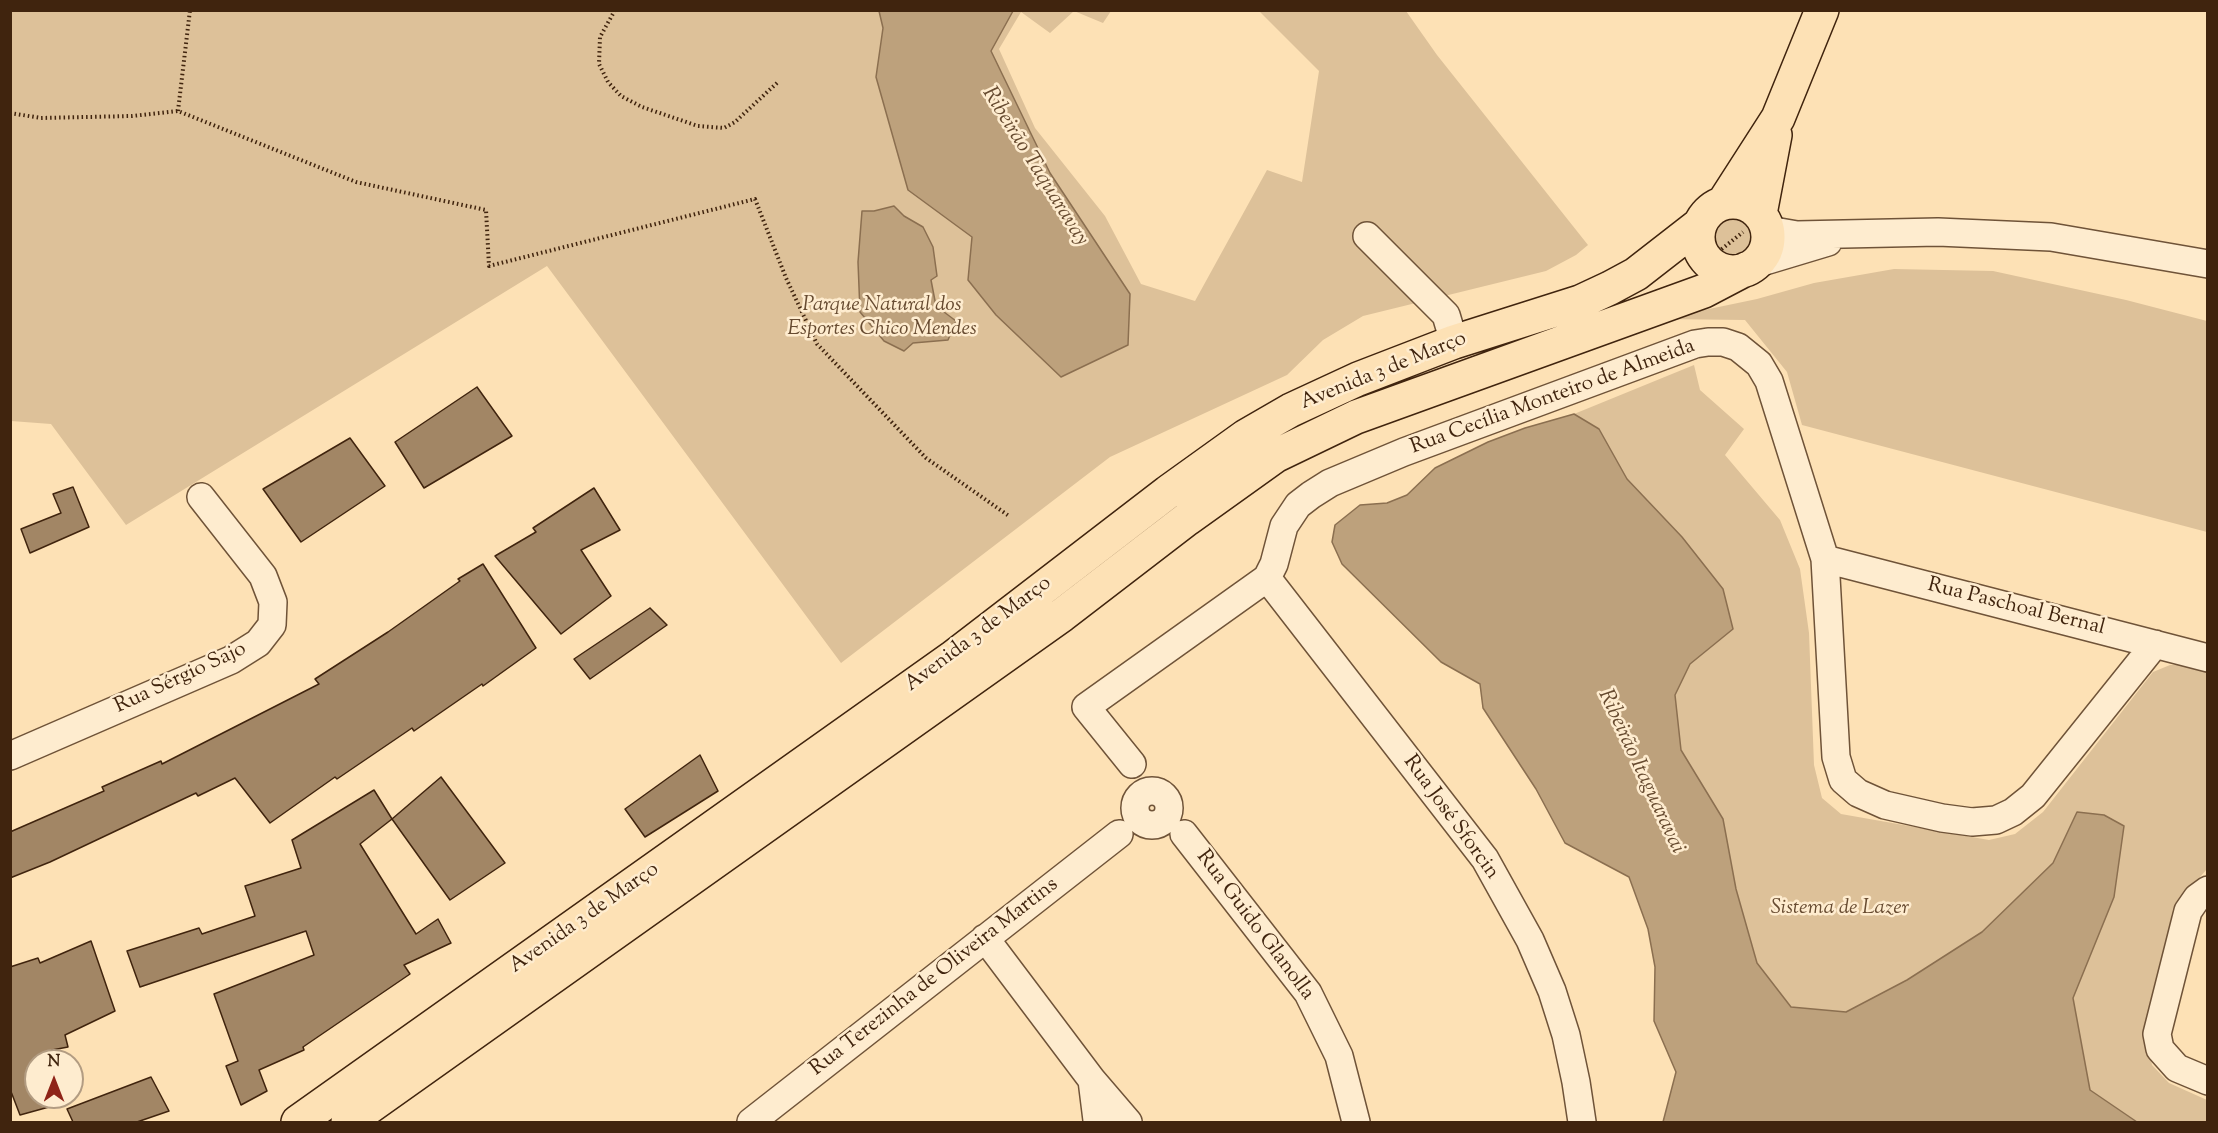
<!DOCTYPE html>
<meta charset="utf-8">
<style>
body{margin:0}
#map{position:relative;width:2218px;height:1133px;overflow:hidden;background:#fde1b5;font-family:"Sorts Mill Goudy",serif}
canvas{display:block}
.frame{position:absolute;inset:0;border:12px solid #40240e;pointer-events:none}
.north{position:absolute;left:24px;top:1049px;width:60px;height:60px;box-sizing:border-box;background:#feeccf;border:2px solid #b29c82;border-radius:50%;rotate:0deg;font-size:16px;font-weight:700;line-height:24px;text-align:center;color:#40240e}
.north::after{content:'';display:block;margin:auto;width:21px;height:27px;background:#8f2418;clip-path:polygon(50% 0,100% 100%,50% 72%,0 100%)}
</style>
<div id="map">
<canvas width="2218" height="1133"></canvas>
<div class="frame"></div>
<div class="north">N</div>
</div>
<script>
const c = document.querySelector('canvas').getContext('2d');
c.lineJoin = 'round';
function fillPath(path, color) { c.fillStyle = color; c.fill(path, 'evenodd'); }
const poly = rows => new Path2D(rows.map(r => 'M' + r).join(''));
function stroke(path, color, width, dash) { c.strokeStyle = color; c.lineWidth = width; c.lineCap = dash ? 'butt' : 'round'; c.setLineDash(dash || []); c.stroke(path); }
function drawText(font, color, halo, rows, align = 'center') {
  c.font = font + ' "Sorts Mill Goudy",serif'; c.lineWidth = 5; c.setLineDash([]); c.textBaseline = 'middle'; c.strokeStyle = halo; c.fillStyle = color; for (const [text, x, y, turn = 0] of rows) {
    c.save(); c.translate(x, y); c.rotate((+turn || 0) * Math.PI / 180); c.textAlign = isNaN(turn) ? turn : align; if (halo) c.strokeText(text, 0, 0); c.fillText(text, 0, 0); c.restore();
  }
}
fillPath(poly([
 [10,11,1111,11,1103,23,1074,11,1050,33,1021,12,999,49,1035,128,1105,216,1141,284,1195,301,1267,170,1302,182,1319,71,1259,11,1406,11,1437,55,1588,245,1576,255,1546,271,1363,316,1323,340,1287,375,1110,457,841,663,547,266,126,525,51,424,11,421],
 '1708 237a23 23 0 1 1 46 0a23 23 0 1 1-46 0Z',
 [1894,269,1993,271,2126,300,2207,321,2207,532,1802,425,1787,372,1745,320,1661,319,1757,299,1814,283],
 [1694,365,1700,390,1744,429,1725,455,1780,520,1800,569,1809,633,1814,765,1822,798,1841,814,1989,840,2015,834,2043,812,2153,672,2170,665,2190,665,2207,671,2207,869,2173,908,2147,1039,2152,1065,2169,1083,2207,1100,2207,1122,2137,1122,2090,1090,2073,998,2114,897,2077,812,2053,863,1982,932,1907,980,1846,1012,1791,1007,1757,963,1736,889,1723,819,1681,750,1675,695,1690,664,1732,629,1682,537,1627,479,1599,429,1574,414]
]), '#ddc199');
const water = poly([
 [879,11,1013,11,991,51,1050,173,1130,294,1128,345,1061,377,996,315,968,280,972,237,908,190,876,77,883,28,879,11],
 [894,206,904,216,923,227,933,247,937,276,931,280,936,306,956,321,948,340,913,343,904,351,884,341,860,312,858,262,862,211,874,211,894,206],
 [1574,414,1599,429,1627,479,1682,537,1723,589,1733,629,1690,664,1675,695,1681,750,1723,819,1736,889,1757,963,1791,1007,1846,1012,1907,980,1982,932,2053,863,2077,812,2104,815,2124,826,2114,897,2073,998,2090,1090,2137,1122,1663,1122,1676,1072,1654,1021,1655,967,1648,929,1629,877,1565,843,1536,789,1483,708,1480,684,1441,662,1342,564,1332,542,1335,525,1360,505,1387,503,1407,495,1435,468,1488,442,1525,428,1574,414]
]);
fillPath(water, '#bda17c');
stroke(water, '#8b6f50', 1.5);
const building = poly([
 [477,387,512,436,424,488,395,442,477,387],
 [350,438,385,486,301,542,263,489,350,438],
 [73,487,89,527,30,553,21,529,61,513,53,494,73,487],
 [594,488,620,530,581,550,611,596,561,634,495,556,536,532,533,528,594,488],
 [483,564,536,648,483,686,482,684,414,731,412,728,337,779,335,777,270,823,235,778,198,796,196,793,50,862,10,878,10,832,104,791,102,787,161,761,162,764,319,684,315,679,388,632,460,581,458,579,483,564],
 [650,608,667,625,590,679,574,659,650,608],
 [700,755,718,791,645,837,625,809,700,755],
 [441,777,505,863,450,900,392,819,441,777],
 [374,790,392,819,360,844,416,934,438,919,451,943,404,965,410,974,303,1047,304,1050,259,1070,267,1091,241,1105,226,1066,238,1061,214,994,314,955,306,931,140,987,127,951,199,928,202,934,255,916,245,886,301,868,292,840,374,790],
 [91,941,115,1011,65,1035,68,1047,52,1050,57,1061,36,1061,36,1097,66,1097,67,1102,20,1115,10,1089,10,967,38,958,40,963,91,941],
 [151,1077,169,1111,137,1122,73,1122,67,1109,151,1077]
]);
fillPath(building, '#a28665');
stroke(building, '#40240e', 1.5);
const minor = poly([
 [1768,230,1797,235,1938,232,2051,237,2208,264],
 [1367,236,1446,315,1454,342],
 [1755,264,1828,242],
 [1825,559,2208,658],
 [1267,578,1485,859,1530,940,1552,991,1566,1035,1576,1082,1582,1122],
 [10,756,231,660,258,643,272,625,273,602,263,576,201,497],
 [1132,764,1086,707,1267,578,1274,564,1284,526,1298,505,1311,495,1330,483,1404,452,1695,344,1708,342,1723,342,1738,347,1759,364,1769,381,1825,559,1836,757,1843,780,1858,793,1885,805,1942,818,1972,822,1996,820,2013,812,2033,796,2155,644],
 '1135 808a17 17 0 1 1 34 0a17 17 0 1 1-34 0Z',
 [1184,834,1308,993,1339,1056,1356,1122],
 [2208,890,2197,898,2188,911,2157,1034,2160,1049,2177,1068,2208,1081],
 [985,938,1092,1080],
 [1097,1120,1092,1080,1128,1122],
 [751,1122,1119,834]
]);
const major = poly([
 '1698 237a35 35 0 1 1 70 0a35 35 0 1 1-70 0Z',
 [1724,202,1778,118,1822,10],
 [1760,214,1775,135],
 [298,1122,952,658,1168,492,1246,436,1291,410,1358,379,1454,342,1580,302,1610,288,1636,274,1699,225],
 [348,1122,1062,615,1187,519,1275,456,1356,417,1704,291,1746,269]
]);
stroke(minor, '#6f5338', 30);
stroke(major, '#40240e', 36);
stroke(poly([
 [615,10,600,37,599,64,608,82,621,96,642,107,698,126,724,128,735,122,778,82],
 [178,111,190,10],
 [10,113,41,118,132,116,178,111,356,182,486,210,489,266,755,199,786,278,817,344,926,458,1009,516],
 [1718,252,1743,232]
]), '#40240e', 4, [1.5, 3]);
stroke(minor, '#feeccf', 27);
stroke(major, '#fde1b5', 33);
drawText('italic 21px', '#674b31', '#feeccf', [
 ["Parque Natural dos",882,306],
 ["Esportes Chico Mendes",882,330],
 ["Sistema de Lazer",1840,909]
]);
drawText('21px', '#40240e', '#feeccf', [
 ["Avenida 3 de Março",1384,372,-22],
 ["Rua Cecília Monteiro de Almeida",1553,398,-20],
 ["Rua Paschoal Bernal",2016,608,14],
 ["Avenida 3 de Março",979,635,-37],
 ["Rua Sérgio Sajo",181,679,-25],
 ["Rua José Sforcin",1450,818,54],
 ["Avenida 3 de Março",585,919,-35],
 ["Rua Guido Glanolla",1254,926,53],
 ["Rua Terezinha de Oliveira Martins",935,978,-38]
]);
drawText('italic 22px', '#664a2f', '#feeccf', [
 ["Ribeirão Taquaravay",1034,167,58],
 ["Ribeirão Itaguaravai",1640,772,65]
]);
</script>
